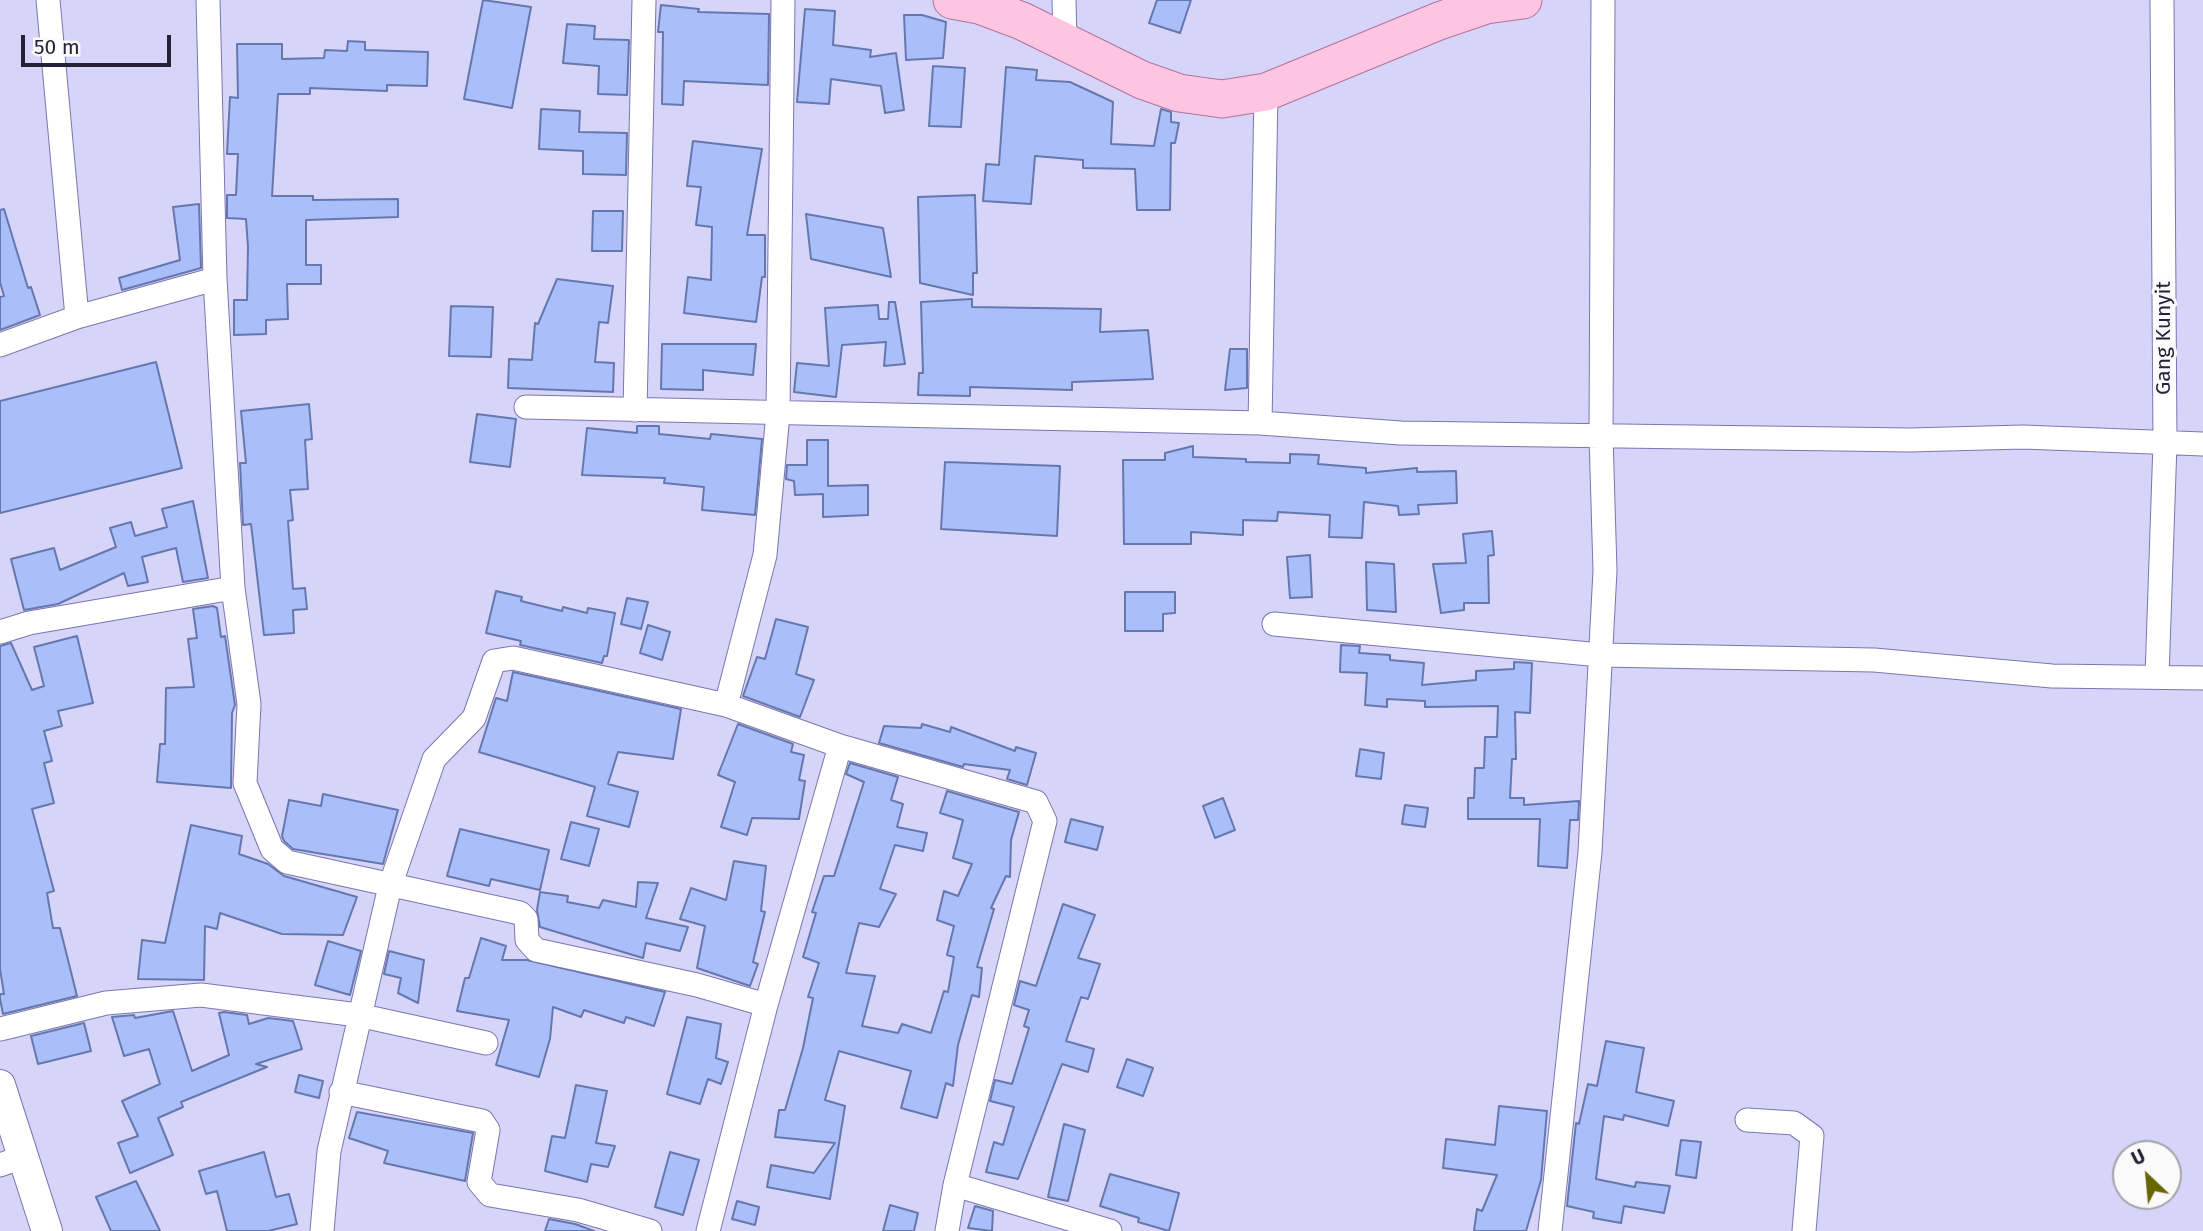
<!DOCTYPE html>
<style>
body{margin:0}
#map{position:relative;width:2203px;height:1231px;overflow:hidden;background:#d7d4fa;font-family:"Fira Sans",sans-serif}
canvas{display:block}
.north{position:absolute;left:2112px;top:1140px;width:70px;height:70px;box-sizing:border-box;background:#fafafa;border:2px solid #a4a3ac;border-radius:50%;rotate:334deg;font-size:19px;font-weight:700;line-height:28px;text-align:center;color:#242138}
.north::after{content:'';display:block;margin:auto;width:24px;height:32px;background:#676600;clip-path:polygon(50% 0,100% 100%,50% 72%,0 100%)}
.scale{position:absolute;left:21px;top:35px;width:150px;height:32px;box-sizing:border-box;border:4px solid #242138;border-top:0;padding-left:9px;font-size:21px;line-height:24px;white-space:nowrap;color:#242138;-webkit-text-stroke:5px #fafafa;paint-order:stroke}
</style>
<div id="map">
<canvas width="2203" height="1231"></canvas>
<div class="north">U</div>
<div class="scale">50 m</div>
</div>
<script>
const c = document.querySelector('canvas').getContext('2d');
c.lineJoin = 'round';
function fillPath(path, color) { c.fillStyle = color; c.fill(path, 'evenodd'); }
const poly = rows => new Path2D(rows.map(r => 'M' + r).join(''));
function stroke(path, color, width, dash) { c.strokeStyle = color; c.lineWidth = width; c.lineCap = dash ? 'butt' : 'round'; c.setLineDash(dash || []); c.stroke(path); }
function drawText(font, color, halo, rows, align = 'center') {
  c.font = font + ' "Fira Sans",sans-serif'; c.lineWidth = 6; c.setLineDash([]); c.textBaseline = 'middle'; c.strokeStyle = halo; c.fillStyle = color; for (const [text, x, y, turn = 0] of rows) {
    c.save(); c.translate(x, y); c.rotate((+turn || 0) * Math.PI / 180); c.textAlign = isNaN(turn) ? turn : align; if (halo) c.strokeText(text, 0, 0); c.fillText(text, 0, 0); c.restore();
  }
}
const building = poly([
 [483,0,531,7,512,108,464,99,483,0],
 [1157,0,1191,0,1180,33,1149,23,1157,0],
 [661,5,699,9,698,12,769,14,768,85,684,81,683,105,662,104,663,32,658,32,661,5],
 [805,9,835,11,833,45,871,50,870,57,896,53,904,110,885,113,881,86,831,79,829,104,797,102,805,9],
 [904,15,922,15,946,22,943,58,906,60,904,15],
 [567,24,595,26,594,39,629,40,627,95,598,94,599,66,563,63,567,24],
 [348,41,365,42,365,50,428,52,427,86,387,85,387,91,310,88,310,94,278,94,272,196,313,196,313,200,398,199,398,217,306,220,306,265,321,265,321,284,287,284,288,319,266,320,266,334,234,335,234,300,247,300,248,247,246,219,227,218,227,195,236,195,238,154,227,154,230,97,238,98,237,44,282,44,282,59,324,58,325,50,347,51,348,41],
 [933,66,965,68,961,127,929,126,933,66],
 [1006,67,1037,70,1036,80,1070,82,1113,102,1111,144,1154,146,1161,109,1171,112,1171,122,1179,123,1175,143,1171,143,1170,210,1137,210,1135,169,1083,168,1083,160,1035,156,1031,204,983,201,986,164,999,165,1006,67],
 [541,109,580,111,579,132,627,133,626,175,583,174,583,151,539,149,541,109],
 [693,141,762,149,747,235,765,235,765,277,762,277,756,322,684,313,688,277,711,280,712,227,696,225,701,187,687,186,693,141],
 [975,195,977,273,973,273,973,295,920,283,918,197,975,195],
 [199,204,201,268,122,290,119,278,180,260,173,207,199,204],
 [4,209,28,288,31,287,40,315,0,330,0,297,4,296,0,282,0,210,4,209],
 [593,211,623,211,622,251,592,251,593,211],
 [806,214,883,228,891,277,811,259,806,214],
 [557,279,613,286,608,323,599,322,595,362,614,363,613,392,508,388,509,359,532,360,535,323,538,324,557,279],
 [972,299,972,307,1101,309,1100,332,1148,330,1153,379,1072,382,1072,390,970,387,970,396,918,395,919,373,923,373,921,302,972,299],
 [889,302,895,302,905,364,884,366,886,342,842,345,836,397,794,392,797,363,829,366,825,308,878,305,879,319,888,319,889,302],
 [451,306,493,307,491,357,449,356,451,306],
 [662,344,756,344,753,375,703,370,703,390,661,389,662,344],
 [1230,349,1247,349,1247,388,1225,390,1230,349],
 [156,362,182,468,0,513,0,401,156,362],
 [309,404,312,439,305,440,308,489,290,490,293,520,288,521,293,589,305,588,307,609,293,610,294,633,264,635,251,524,243,525,240,463,246,463,241,411,309,404],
 [477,414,516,419,510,467,470,462,477,414],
 [637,426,659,426,659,434,710,439,711,434,762,439,755,515,702,510,704,487,664,483,665,478,582,475,587,428,637,433,637,426],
 [807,440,828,440,828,486,868,485,868,515,823,517,823,494,795,495,794,481,786,479,787,465,807,465,807,440],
 [1193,446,1193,457,1246,459,1246,462,1290,463,1290,454,1319,455,1318,464,1366,468,1366,473,1417,468,1417,472,1456,471,1457,503,1418,505,1419,514,1399,515,1398,506,1364,502,1362,538,1329,537,1330,515,1278,512,1277,521,1243,520,1243,535,1191,532,1191,544,1124,544,1123,460,1165,460,1165,453,1193,446],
 [945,462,1060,466,1057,536,941,529,945,462],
 [193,501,208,578,183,582,176,548,142,557,148,582,128,586,124,573,58,604,24,610,11,559,54,548,60,570,116,547,110,528,131,522,135,536,167,527,162,509,193,501],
 [1492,531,1494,555,1488,556,1489,603,1464,603,1464,610,1441,613,1433,564,1466,563,1463,534,1492,531],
 [1310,555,1312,597,1290,598,1287,557,1310,555],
 [1366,562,1394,564,1396,612,1367,610,1366,562],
 [496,591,522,597,521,601,562,611,563,607,587,613,588,608,615,613,607,656,604,656,602,663,520,645,521,641,486,633,496,591],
 [1125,592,1175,592,1175,613,1163,614,1163,631,1125,631,1125,592],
 [627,598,648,602,641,629,621,624,627,598],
 [213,606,217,608,221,637,225,636,235,705,232,713,231,788,157,782,160,744,165,744,166,688,194,687,188,639,197,638,193,609,213,606],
 [776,619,808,627,796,674,814,680,800,717,743,696,757,657,765,659,776,619],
 [648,625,670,632,662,660,640,653,648,625],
 [77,636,93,703,58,711,62,726,44,731,52,761,44,763,54,803,32,809,54,891,47,893,53,928,60,928,77,996,3,1014,0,999,0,994,4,994,0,969,0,646,11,643,32,690,44,686,34,647,77,636],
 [1341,645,1360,646,1359,653,1390,655,1390,660,1424,663,1422,685,1476,680,1476,671,1514,669,1514,662,1532,663,1530,713,1515,712,1516,759,1512,759,1510,798,1524,798,1524,805,1579,801,1578,820,1570,820,1567,868,1538,866,1540,819,1468,819,1468,798,1474,798,1475,768,1484,768,1485,737,1497,737,1498,706,1425,707,1425,701,1387,699,1387,707,1365,705,1367,673,1340,672,1341,645],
 [513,672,681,709,673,759,618,752,608,784,638,792,629,827,587,816,595,787,479,752,496,698,507,701,513,672],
 [738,724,793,744,791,752,804,755,799,780,805,781,799,819,752,818,747,835,721,827,735,782,718,775,738,724],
 [922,724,950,732,951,727,1015,751,1016,747,1036,753,1027,785,1007,779,1010,770,964,764,963,767,879,743,884,726,921,728,922,724],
 [1360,749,1384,753,1381,779,1356,776,1360,749],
 [850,763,898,777,891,800,903,804,897,827,927,833,923,851,895,845,880,889,896,894,879,927,859,923,846,973,875,976,862,1026,898,1033,902,1024,931,1033,944,991,948,992,954,957,947,955,954,926,937,920,944,891,958,896,972,864,953,858,963,820,940,813,947,791,1019,812,1011,840,1010,877,1006,876,991,908,994,909,977,967,982,968,979,997,972,995,958,1045,953,1086,946,1083,937,1118,901,1108,911,1071,839,1051,825,1100,845,1106,830,1199,767,1187,771,1165,814,1173,835,1143,775,1137,779,1110,785,1110,803,1048,813,998,808,997,819,963,803,957,816,913,812,912,824,876,834,876,864,782,846,774,850,763],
 [323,794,398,810,383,864,293,849,284,841,282,836,289,800,321,806,323,794],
 [1223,798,1235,830,1215,838,1203,806,1223,798],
 [1405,805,1428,808,1425,827,1402,824,1405,805],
 [1071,819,1103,827,1097,850,1065,842,1071,819],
 [571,822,599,829,589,866,561,859,571,822],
 [191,825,242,836,239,854,268,864,284,876,357,897,343,935,282,934,220,913,217,929,205,926,204,980,138,979,142,940,165,943,191,825],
 [460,829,549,850,540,890,491,879,489,886,447,876,460,829],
 [734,861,766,866,761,911,765,912,753,962,758,964,750,986,697,968,705,926,680,919,691,888,726,900,734,861],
 [638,882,658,883,646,918,688,927,680,951,646,943,643,958,540,927,537,910,540,892,568,896,567,902,599,908,603,900,636,907,638,882],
 [1063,904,1095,915,1078,958,1100,964,1088,999,1081,997,1066,1041,1094,1049,1088,1072,1062,1064,1018,1179,986,1172,994,1142,1003,1145,1014,1107,990,1101,995,1080,1012,1084,1029,1028,1024,1026,1029,1010,1014,1005,1020,981,1036,986,1063,904],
 [481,938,506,946,502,960,527,960,665,992,654,1026,626,1017,624,1023,584,1010,581,1017,553,1007,550,1039,539,1077,496,1065,509,1020,457,1011,465,978,469,978,481,938],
 [328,941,361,951,350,995,315,985,328,941],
 [389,951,424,960,418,1003,398,993,401,978,384,974,389,951],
 [173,1011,192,1071,229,1055,219,1013,224,1012,247,1015,249,1024,268,1018,293,1021,302,1049,256,1064,267,1067,181,1102,183,1107,158,1118,173,1155,130,1173,118,1143,138,1136,122,1101,160,1084,149,1049,124,1056,112,1017,134,1015,135,1018,173,1011],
 [687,1017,721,1024,716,1058,728,1062,721,1084,708,1079,700,1104,667,1094,687,1017],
 [84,1023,91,1051,38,1064,31,1036,84,1023],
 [1606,1041,1644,1048,1636,1092,1674,1101,1668,1126,1624,1115,1623,1120,1604,1116,1596,1179,1635,1187,1636,1182,1670,1186,1664,1213,1624,1206,1621,1223,1593,1218,1594,1212,1567,1206,1576,1123,1579,1124,1588,1084,1597,1086,1606,1041],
 [1127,1059,1153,1068,1143,1096,1117,1087,1127,1059],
 [299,1075,323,1081,319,1098,295,1092,299,1075],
 [576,1085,607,1091,596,1143,615,1146,608,1167,591,1164,587,1182,545,1171,552,1136,565,1138,576,1085],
 [1499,1106,1547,1111,1541,1180,1526,1231,1474,1231,1477,1209,1482,1211,1497,1175,1443,1168,1446,1139,1495,1145,1499,1106],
 [357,1112,473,1133,465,1181,384,1163,388,1151,349,1138,357,1112],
 [1064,1124,1085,1130,1068,1201,1048,1197,1064,1124],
 [1681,1140,1701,1142,1696,1178,1676,1175,1681,1140],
 [264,1152,276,1197,289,1194,297,1224,268,1231,227,1231,217,1191,206,1194,199,1171,264,1152],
 [670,1152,699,1160,683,1215,655,1207,670,1152],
 [1110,1174,1179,1193,1169,1231,1138,1222,1139,1218,1100,1206,1110,1174],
 [136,1181,160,1231,111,1231,96,1197,136,1181],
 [737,1201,759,1207,755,1225,732,1219,737,1201],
 [890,1205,918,1213,914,1231,883,1231,890,1205],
 [975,1206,993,1211,992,1231,968,1228,975,1206],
 [549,1219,575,1224,594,1231,545,1231,549,1219]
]);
fillPath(building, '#aabffa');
stroke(building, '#6578ae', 2);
const minor = poly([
 [48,0,77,317],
 [208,0,215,279,233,588,249,704,245,783,272,849,287,862,520,913,526,919,527,940,536,950,697,985,766,1005],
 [1064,0,1065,42],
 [0,345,77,317,215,279],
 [526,407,1260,423,1401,433,1910,440,2023,437,2203,444],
 [635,410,644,0],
 [1260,423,1266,92],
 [1274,624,1600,655,1874,660,2052,676,2203,678],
 [0,632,29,623,233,588],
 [2157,677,2165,443,2162,0],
 [726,705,765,555,778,413,783,0],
 [0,1029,106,1003,201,995,358,1015,486,1043],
 [341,1092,482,1121,488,1130,479,1182,490,1195,578,1210,650,1231],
 [1747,1120,1794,1123,1812,1136,1804,1231],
 [0,1165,23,1157],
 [955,1185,1110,1231],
 [322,1231,329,1151,390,886,434,759,474,718,494,661,513,658,726,705,840,746,1036,802,1045,821,955,1185,947,1231],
 [708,1231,766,1005,840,746],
 [1550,1231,1590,852,1605,571,1601,436,1603,0]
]);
const tertiary = poly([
 [0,1085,47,1231]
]);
const primary = poly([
 [952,0,979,5,1022,21,1142,80,1179,93,1222,99,1266,92,1439,21,1486,5,1523,0]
]);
stroke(minor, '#7c75af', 25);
stroke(tertiary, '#7c75af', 32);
stroke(primary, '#b2729a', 39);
stroke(minor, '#fff', 23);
stroke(tertiary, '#fff', 30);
stroke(primary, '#fec5e2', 37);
drawText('21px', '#242138', '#fafafa', [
 ["Gang Kunyit",2164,338,-90]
]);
</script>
